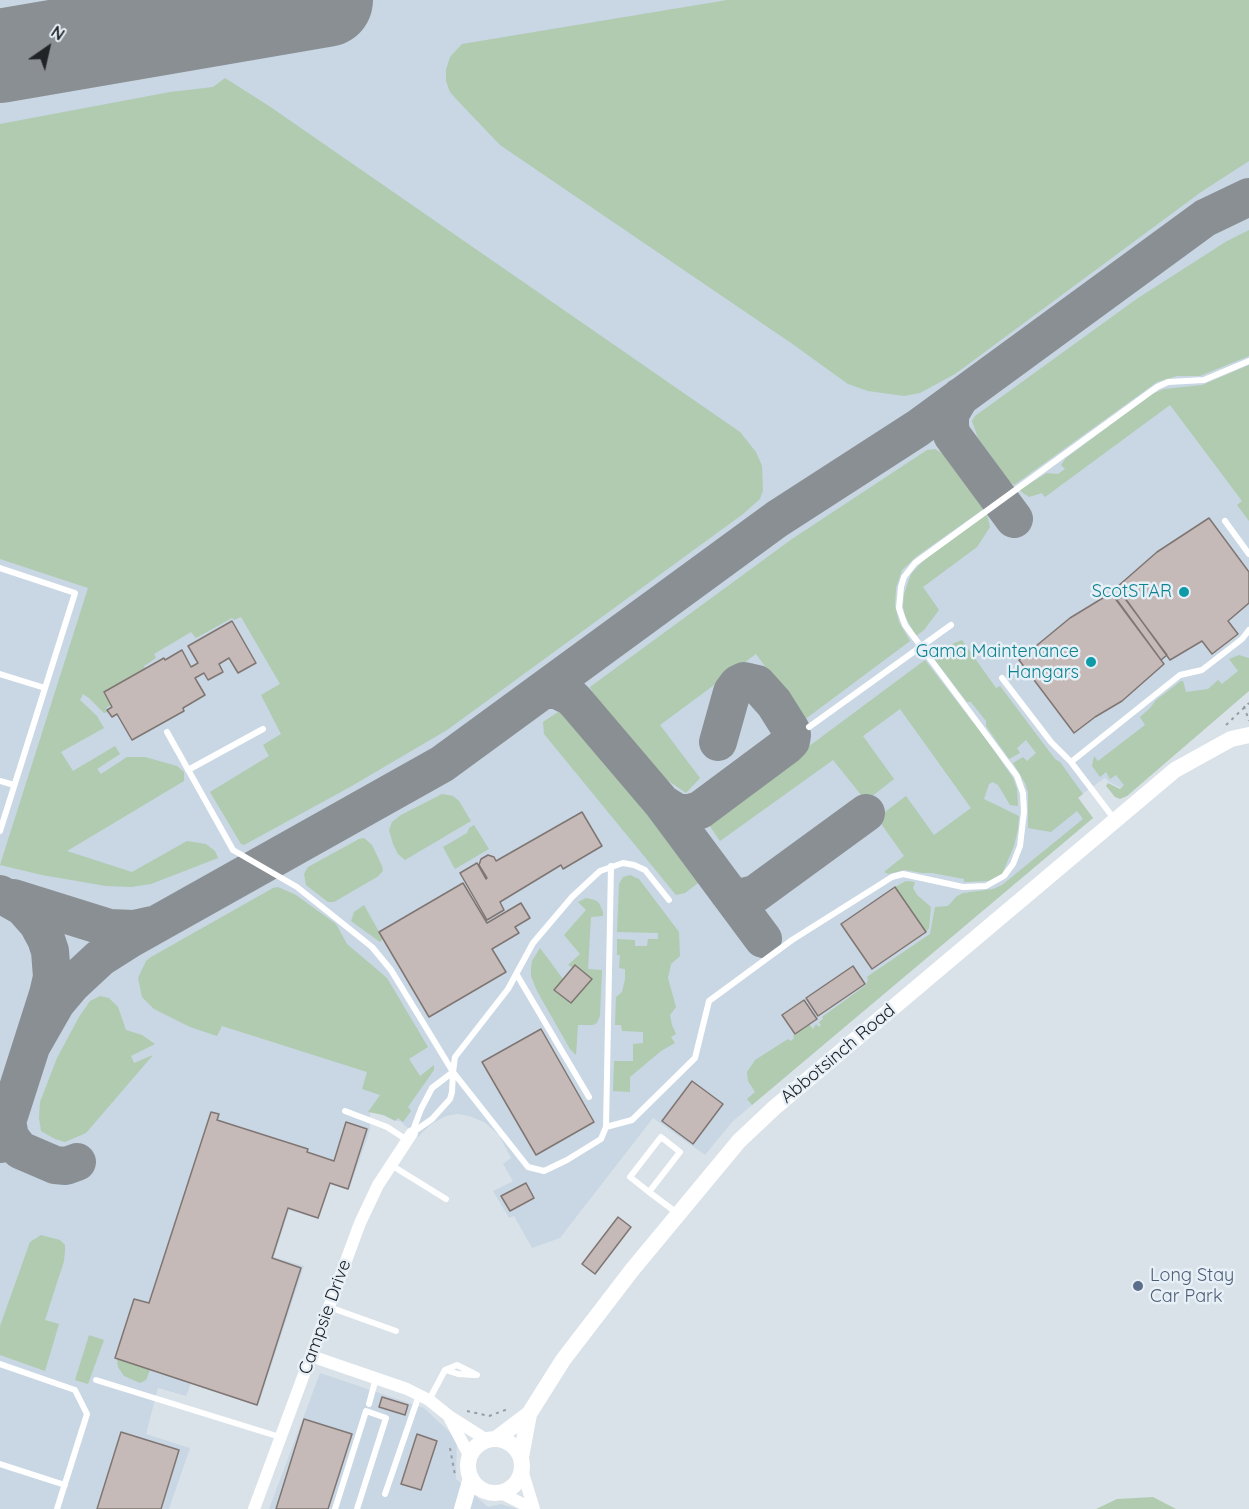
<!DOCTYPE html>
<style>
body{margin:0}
#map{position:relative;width:1249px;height:1509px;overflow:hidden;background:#dae2e9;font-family:Quicksand,sans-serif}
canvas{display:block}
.north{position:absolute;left:18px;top:18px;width:60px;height:60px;-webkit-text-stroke:4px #e7eff7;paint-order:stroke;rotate:34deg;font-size:16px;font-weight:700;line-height:24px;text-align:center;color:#212427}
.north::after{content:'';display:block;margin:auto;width:21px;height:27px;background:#212427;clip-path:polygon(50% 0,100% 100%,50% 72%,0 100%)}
</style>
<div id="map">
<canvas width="1249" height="1509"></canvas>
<div class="north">N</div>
</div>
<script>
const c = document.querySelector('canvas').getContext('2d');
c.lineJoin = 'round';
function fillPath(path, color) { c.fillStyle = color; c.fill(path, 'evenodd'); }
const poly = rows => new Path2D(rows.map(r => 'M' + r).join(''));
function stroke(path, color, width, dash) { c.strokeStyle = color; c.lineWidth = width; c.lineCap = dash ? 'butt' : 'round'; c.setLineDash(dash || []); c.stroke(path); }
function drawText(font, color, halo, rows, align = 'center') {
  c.font = font + ' Quicksand,sans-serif'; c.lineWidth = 5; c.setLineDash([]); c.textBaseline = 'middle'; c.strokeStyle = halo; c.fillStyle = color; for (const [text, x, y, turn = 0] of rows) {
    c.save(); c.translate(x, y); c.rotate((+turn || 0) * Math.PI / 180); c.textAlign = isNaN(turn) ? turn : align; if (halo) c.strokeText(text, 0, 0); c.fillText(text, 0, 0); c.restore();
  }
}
fillPath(poly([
 [0,0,1249,0,1249,685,1207,716,1121,788,1109,782,1105,778,1078,797,1093,818,732,1122,705,1155,653,1118,560,1238,532,1248,514,1216,509,1218,493,1191,513,1181,503,1164,511,1158,499,1135,484,1122,469,1116,458,1114,446,1116,431,1124,418,1137,401,1122,370,1111,370,1130,349,1190,330,1184,319,1219,289,1210,274,1257,304,1266,258,1406,191,1384,186,1396,158,1388,146,1434,190,1448,169,1509,0,1509],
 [320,1373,424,1408,457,1439,456,1479,488,1507,501,1504,517,1509,269,1509]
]), '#c8d7e3');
fillPath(poly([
 [727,0,1249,0,1249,161,1201,192,955,374,920,393,904,396,868,391,848,384,794,345,500,145,459,102,450,92,446,81,446,70,450,57,462,44],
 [225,78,269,106,740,432,756,452,762,466,763,490,760,499,743,514,447,730,350,787,244,845,241,844,210,792,269,756,263,745,281,734,261,695,280,684,241,617,234,620,232,618,196,638,191,632,154,654,156,658,144,666,145,668,104,692,111,705,106,708,108,712,104,713,89,698,83,694,80,700,97,716,104,728,61,752,73,771,115,746,120,754,97,769,101,774,127,757,145,757,177,766,184,772,184,781,67,851,132,872,187,841,206,844,215,851,218,858,151,884,131,887,106,886,42,875,0,865,88,588,0,559,0,124,170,92,213,87],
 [1249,230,1249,356,1200,376,1177,376,1157,382,1014,485,1009,481,978,438,972,421,975,416,1138,298,1227,241],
 [1249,365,1249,521,1237,505,1242,501,1170,405,1045,497,1042,493,1029,497,1019,490,1047,473,1058,474,1065,469,1061,465,1066,458,1152,394,1164,389,1202,385],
 [935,449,945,455,985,508,917,556,902,570,896,588,895,606,899,622,910,641,804,720,756,654,660,725,700,778,686,793,654,771,602,715,590,687,792,539,927,450],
 [987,514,990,527,977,547,923,587,939,610,924,630,916,636,905,616,903,606,904,594,911,574,925,559],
 [962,640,996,688,1000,686,1055,759,1060,762,1083,794,1078,798,1093,818,752,1105,747,1099,755,1092,748,1081,747,1072,755,1060,788,1039,791,1041,794,1038,793,1036,809,1024,813,1029,816,1024,819,1027,821,1025,819,1022,823,1019,822,1017,866,985,868,980,867,977,871,974,930,934,935,907,948,906,957,896,963,893,993,889,1002,885,1083,819,1077,811,1051,832,1028,828,1028,792,1025,783,1013,763,1023,757,1027,761,1036,753,1026,740,1017,748,1020,753,1009,759,986,726,986,721,971,702,967,702,931,655,937,650],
 [1239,655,1249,658,1249,691,1127,796,1120,799,1115,797,1106,786,1108,783,1120,789,1124,785,1116,775,1110,779,1106,772,1100,777,1092,766,1094,756,1098,761,1145,725,1140,717,1150,708,1156,700,1181,681,1183,681,1186,692,1208,689,1218,680,1222,684,1238,671,1229,659],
 [925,660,989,743,1013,778,1017,789,1018,806,1010,805,998,785,993,782,989,784,984,799,1019,816,1018,829,1014,846,1002,874,988,881,964,882,964,879,932,873,922,873,905,870,888,874,884,872,904,856,877,818,906,796,934,835,971,808,900,709,863,736,894,779,866,801,833,760,720,841,707,822],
 [558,712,576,721,587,733,704,873,705,877,702,880,685,893,676,895,544,734,543,722],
 [442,794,453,796,459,801,471,821,405,860,398,854,393,844,389,830,392,822,401,815],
 [474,825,489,849,455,869,443,847,467,833,469,828],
 [364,838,372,845,382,866,383,871,377,877,334,902,328,902,306,885,304,874,308,867,359,839],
 [630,875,639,879,679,932,680,956,671,964,668,978,676,1007,670,1015,672,1025,676,1034,671,1037,675,1043,661,1051,630,1077,630,1092,613,1091,614,1061,633,1061,633,1044,643,1043,643,1032,622,1031,621,1025,615,1025,616,997,622,992,625,979,625,969,619,968,620,955,617,955,617,939,635,940,635,946,647,946,648,939,658,939,658,933,617,932,619,884,623,877],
 [906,881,915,882,913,888,917,895,931,907,929,928,926,932,895,887],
 [278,887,296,895,336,924,347,944,387,978,428,1047,409,1059,420,1076,434,1065,434,1070,408,1107,411,1111,403,1122,398,1118,395,1121,384,1115,368,1112,380,1095,362,1089,367,1072,222,1026,217,1036,190,1027,154,1009,142,997,138,978,146,961,151,957,273,888],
 [586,898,595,900,599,903,603,912,603,916,591,917,588,969,602,970,600,1016,597,1023,593,1025,578,1025,576,1055,570,1049,537,991,531,976,531,968,532,961,540,948,563,979,554,990,571,1003,592,979,576,965,573,968,568,965,580,954,564,935,586,910,578,902],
 [364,905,383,939,380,942,351,921,354,912],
 [100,996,109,998,118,1007,126,1030,142,1035,155,1044,131,1056,134,1063,153,1055,86,1133,65,1142,55,1139,41,1131,39,1118,40,1102,57,1058,79,1017,90,1001],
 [41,1235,60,1240,65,1245,65,1251,64,1261,45,1320,59,1324,45,1371,0,1355,0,1326,30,1242],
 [89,1335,104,1340,88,1384,75,1380],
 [117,1359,150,1370,146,1380,140,1383,124,1376,118,1367],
 [1153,1497,1176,1509,1096,1509,1117,1499]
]), '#b0cbaf');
stroke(poly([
 [208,0,228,8,248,11,277,8],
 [96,39,122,29,140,10,144,0],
 [960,397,950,414,950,427,952,435,1014,519],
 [545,690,557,690,571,697,576,702,662,803,763,939],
 [662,803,678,813,690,813,700,810,786,746,791,741,792,735,791,730,774,703,757,684,744,681,738,684,732,692,718,742],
 [728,892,739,898,755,894,866,813],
 [0,894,23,907,38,924,46,939,50,951,52,977,48,994,0,1144],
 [13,898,109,928,134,929,152,925],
 [32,1045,56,1003,72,984,100,958,130,939,442,764,777,519,918,428,1205,218,1249,197],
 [7,1121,10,1137,20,1150,55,1165,66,1166,77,1162]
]), '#8a8f94', 38);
stroke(poly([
 [0,56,326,0]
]), '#8a8f94', 94);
const building = poly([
 [1209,518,1249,572,1249,603,1228,621,1238,634,1212,654,1202,641,1170,660,1117,587,1157,552,1209,518],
 [1111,593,1164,664,1122,701,1095,717,1074,733,1019,660,1070,618,1111,593],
 [1123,596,1167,655,1161,660,1117,600,1123,596],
 [232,621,256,663,238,673,229,658,219,664,223,672,208,680,204,673,195,678,205,695,183,708,184,711,132,740,117,714,112,717,107,710,112,707,104,692,164,658,165,660,182,650,191,667,198,663,188,646,232,621],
 [582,812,602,846,563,869,561,865,500,902,504,910,487,920,460,873,477,863,486,879,487,878,479,865,481,859,488,855,494,857,496,861,582,812],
 [463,883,487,923,521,903,530,918,515,927,519,933,492,949,506,972,429,1017,379,932,463,883],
 [895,887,926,932,872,969,841,924,895,887],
 [575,965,592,979,571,1003,554,990,575,965],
 [853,966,865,984,818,1016,806,998,853,966],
 [804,1000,817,1019,795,1034,782,1015,804,1000],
 [541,1029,594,1122,536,1155,482,1062,541,1029],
 [692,1081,723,1104,693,1144,662,1121,692,1081],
 [211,1112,219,1114,217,1120,308,1149,307,1152,334,1161,346,1122,367,1129,348,1189,330,1183,318,1218,288,1208,272,1258,301,1268,257,1405,115,1358,134,1299,149,1303,211,1112],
 [526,1183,534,1198,510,1211,501,1196,526,1183],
 [618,1217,631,1227,595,1274,582,1264,618,1217],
 [382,1397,408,1405,405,1415,379,1407,382,1397],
 [304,1419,352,1434,328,1509,276,1509,304,1419],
 [121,1432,179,1450,161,1509,97,1509,121,1432],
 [417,1434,437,1441,421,1490,401,1484,417,1434]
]);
fillPath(building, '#c5bab7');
stroke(building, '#7f7572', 1.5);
stroke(poly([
 [1244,706,1249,721],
 [1226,725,1249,703],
 [467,1411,489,1416,508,1409],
 [450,1448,455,1475]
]), '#969ca2', 2, [3, 4.5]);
stroke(poly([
 [1225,521,1249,554],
 [0,568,75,593,0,831],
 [0,674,45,688],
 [1002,678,1051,742,1071,762,1115,820],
 [809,727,951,625],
 [167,732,233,850,297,887,372,947,391,970,453,1072,528,1167,544,1171,567,1160,601,1139,606,1127,632,1120,695,1058,709,1001,792,940,892,877,903,874,963,887,986,886,1004,876,1013,864,1020,846,1024,812,1023,793,1017,776,905,625,899,608,901,587,904,577,915,563,1157,387,1168,382,1204,380,1249,361],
 [1071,762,1180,675,1202,670,1242,639,1249,630],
 [188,770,263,729],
 [0,781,14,785],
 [517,975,589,1097],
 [453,1072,455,1057,508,989,533,943,572,897,600,871,623,863,634,865,645,870,669,900],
 [453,1072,452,1092,450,1099,432,1119,412,1133,421,1109,432,1088,453,1072],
 [345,1111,387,1127,407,1140],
 [606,1127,611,866],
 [391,1165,446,1199],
 [649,1192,680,1152,661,1137,630,1177,649,1192,677,1213],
 [329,1307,396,1331],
 [0,1364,75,1390,87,1414,57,1509],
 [446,1370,458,1374,474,1375],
 [96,1380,280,1437],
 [429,1400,445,1370,457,1365,477,1375],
 [369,1404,376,1378],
 [0,1464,65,1485],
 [385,1494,419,1395],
 [335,1509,366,1411,386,1418,357,1509]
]), '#fff', 6);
stroke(poly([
 [311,1356,407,1389,429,1400,449,1416,487,1440],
 [449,1417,470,1457],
 [522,1470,534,1509],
 [499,1492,533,1509],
 [254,1509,360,1223,378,1185,412,1133]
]), '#fff', 12);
stroke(poly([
 [496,1439,529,1414],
 '468 1466a27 27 0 1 1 54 0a27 27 0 1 1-54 0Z',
 [521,1457,529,1414,563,1360,632,1270,739,1141,774,1108,1175,770,1231,739,1249,735],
 [462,1509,471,1478]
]), '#fff', 16);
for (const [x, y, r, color] of [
 [1184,592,6,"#0f9aa8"],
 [1091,662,6,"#0f9aa8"],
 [1138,1286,6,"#5c6f8a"]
]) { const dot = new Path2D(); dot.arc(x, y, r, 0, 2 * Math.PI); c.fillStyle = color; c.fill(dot); stroke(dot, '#e7eff7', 2); }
drawText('18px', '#0d838f', '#e7eff7', [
 ["ScotSTAR",1172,592],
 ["Gama Maintenance",1079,652],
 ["Hangars",1079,673]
], 'right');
drawText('18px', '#212427', '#e7eff7', [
 ["Abbotsinch Road",838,1054,-40],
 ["Campsie Drive",325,1317,-70]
]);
drawText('18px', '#4e5e75', '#e7eff7', [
 ["Long Stay",1150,1276],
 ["Car Park",1150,1297]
], 'left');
</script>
